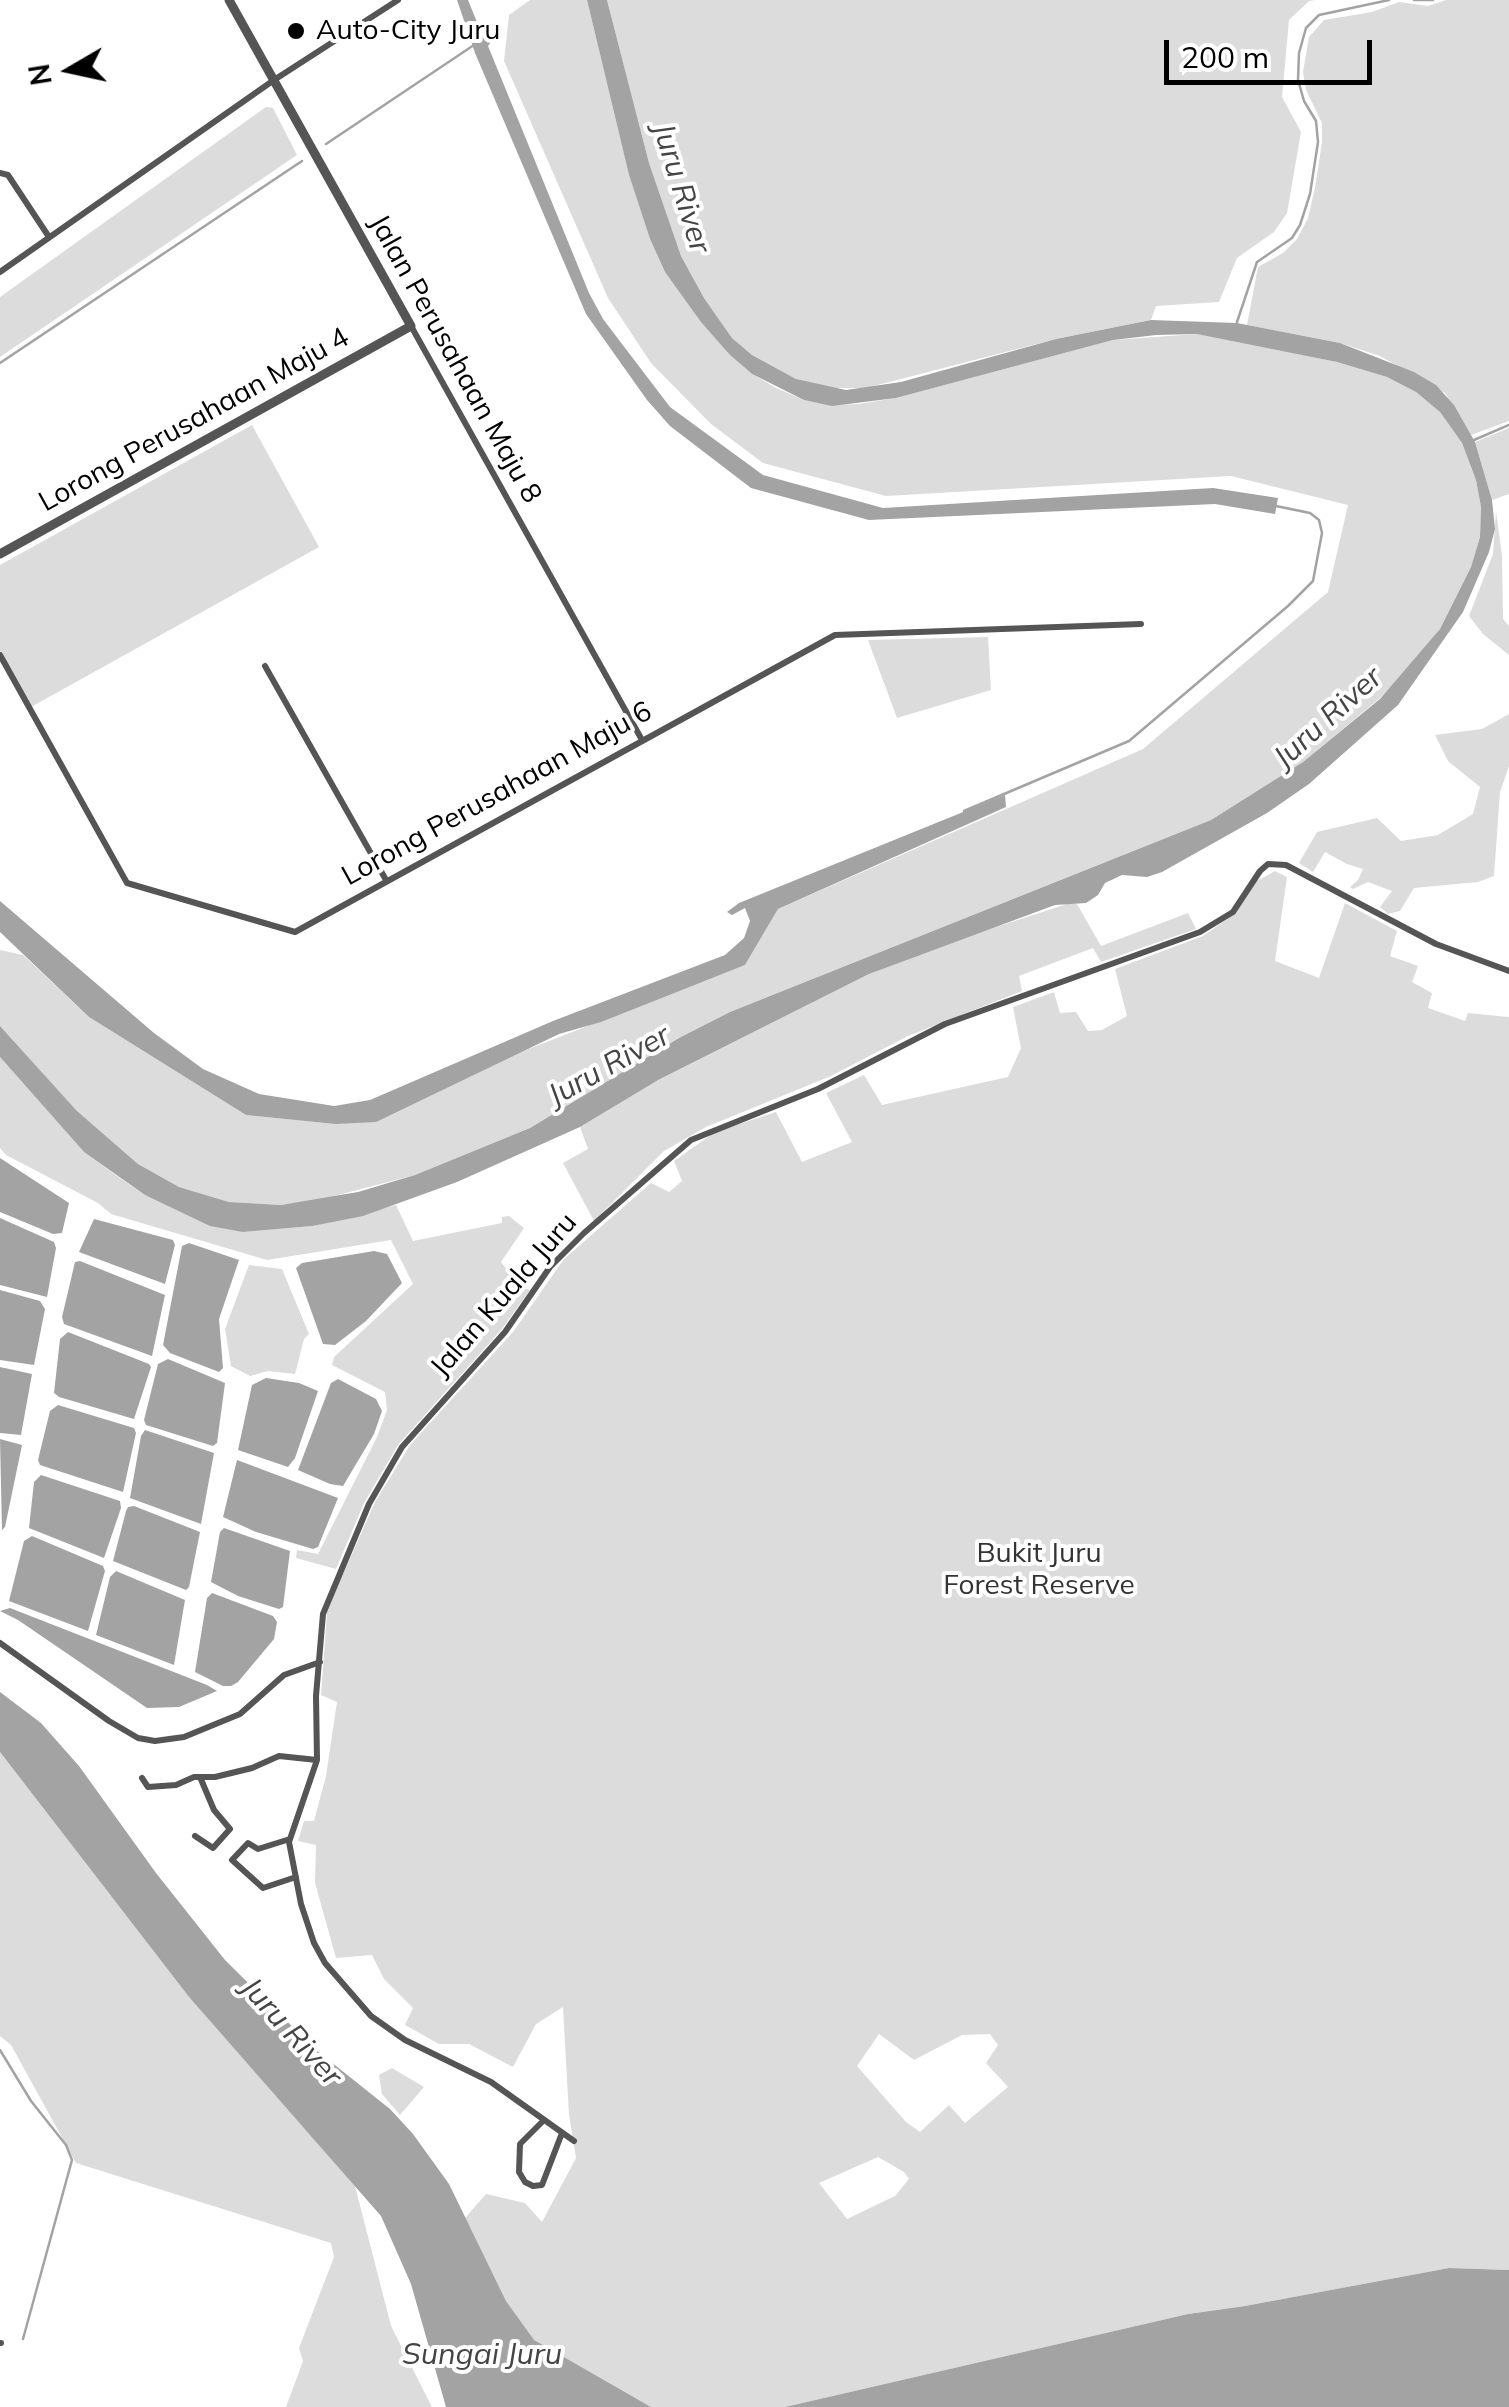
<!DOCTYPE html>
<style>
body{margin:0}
#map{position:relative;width:1509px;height:2407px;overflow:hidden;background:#fff;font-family:Mulish,sans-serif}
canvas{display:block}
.north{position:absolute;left:20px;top:20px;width:100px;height:100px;-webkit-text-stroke:8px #fff;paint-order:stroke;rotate:261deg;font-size:28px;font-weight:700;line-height:40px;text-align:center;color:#000}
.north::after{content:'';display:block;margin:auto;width:35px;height:45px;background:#000;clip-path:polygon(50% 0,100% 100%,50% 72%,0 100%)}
.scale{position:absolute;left:1164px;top:40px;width:208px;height:45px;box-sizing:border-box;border:5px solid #000;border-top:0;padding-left:12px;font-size:30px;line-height:35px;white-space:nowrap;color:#000;-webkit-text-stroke:8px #fff;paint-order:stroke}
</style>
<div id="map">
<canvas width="1509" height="2407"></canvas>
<div class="north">N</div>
<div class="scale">200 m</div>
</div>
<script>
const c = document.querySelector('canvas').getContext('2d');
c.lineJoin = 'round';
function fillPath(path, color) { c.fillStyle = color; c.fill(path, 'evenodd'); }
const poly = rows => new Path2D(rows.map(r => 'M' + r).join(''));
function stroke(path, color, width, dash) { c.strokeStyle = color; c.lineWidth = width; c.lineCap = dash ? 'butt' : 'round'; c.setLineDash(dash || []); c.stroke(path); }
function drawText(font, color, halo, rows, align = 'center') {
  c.font = font + ' Mulish,sans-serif'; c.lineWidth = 8; c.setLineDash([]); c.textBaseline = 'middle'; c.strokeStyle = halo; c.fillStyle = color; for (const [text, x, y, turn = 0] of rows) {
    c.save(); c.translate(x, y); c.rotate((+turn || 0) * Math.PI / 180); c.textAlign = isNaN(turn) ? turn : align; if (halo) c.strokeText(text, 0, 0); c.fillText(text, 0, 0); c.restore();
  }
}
fillPath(poly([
 [530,0,587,0,629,175,650,239,665,272,730,355,752,374,776,388,804,400,832,405,859,404,896,398,1113,340,1197,334,1229,339,1337,362,1387,377,1416,392,1440,412,1462,443,1476,480,1481,507,1480,537,1471,567,1440,629,1404,674,1379,699,1303,762,1211,820,730,1012,679,1038,530,1128,415,1175,323,1199,281,1205,229,1202,179,1187,138,1164,77,1111,0,1026,0,950,23,955,89,1017,246,1115,335,1124,745,965,778,909,1143,749,1328,592,1348,505,1231,476,886,496,763,463,711,424,651,363,608,298,504,61,509,15],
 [607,0,1316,0,1309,1,1289,20,1282,97,1301,132,1287,213,1274,232,1237,258,1219,302,1156,306,1151,320,1056,339,866,388,823,388,796,379,752,355,732,338,704,298,681,256,649,163],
 [1446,0,1509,0,1509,421,1471,435,1445,393,1380,356,1340,343,1247,325,1258,267,1283,253,1297,239,1308,218,1315,188,1322,142,1322,123,1306,90,1303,72,1309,37,1324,20,1372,12,1399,2,1428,6],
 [266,107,273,108,297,155,0,357,0,297],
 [252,425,319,547,31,707,0,650,0,565],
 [1509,428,1509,494,1492,500,1475,442],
 [1496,511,1502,556,1503,619,1509,626,1509,655,1483,634,1469,616,1493,554],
 [988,637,991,690,897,718,868,640],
 [1509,714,1509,766,1500,792,1494,876,1478,882,1414,888,1400,911,1388,914,1380,907,1392,891,1368,882,1353,889,1350,887,1358,880,1363,869,1347,864,1325,852,1313,872,1299,863,1317,832,1377,818,1401,841,1438,835,1473,814,1480,787,1448,761,1435,735,1482,729],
 [1275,871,1287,877,1275,961,1319,978,1345,903,1397,931,1390,956,1418,966,1412,982,1432,993,1428,1008,1465,1021,1468,1013,1509,1017,1509,2270,1449,2268,1245,2306,1188,2314,785,2407,651,2407,534,2341,506,2301,465,2218,486,2194,525,2203,542,2222,576,2158,569,2115,563,2007,536,2024,513,2067,469,2044,439,2044,405,2025,413,2008,384,1979,372,1955,336,1958,315,1883,316,1845,298,1841,304,1821,314,1821,326,1776,337,1702,321,1695,327,1613,337,1588,375,1502,410,1445,513,1332,564,1259,651,1183,669,1192,682,1181,674,1161,715,1132,776,1112,802,1162,852,1142,826,1093,864,1075,882,1105,1008,1077,1021,1048,1013,1007,1054,992,1060,1013,1076,1012,1088,1031,1102,1030,1127,1016,1115,969,1203,936,1236,913,1257,881],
 [879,2034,914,2060,962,2035,990,2034,998,2045,986,2063,1008,2087,965,2123,949,2105,920,2132,906,2122,857,2066],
 [878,2157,904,2172,909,2179,895,2196,847,2219,819,2183],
 [1070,903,1077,904,1101,946,1188,913,1196,929,1101,962,1093,948,1019,976,1022,991,908,1036,831,1076,706,1127,664,1151,594,1221,563,1163,588,1149,580,1127,660,1079,869,974,959,939],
 [0,1057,84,1152,117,1176,145,1195,243,1232,312,1226,396,1205,413,1241,502,1223,502,1217,509,1216,524,1228,501,1262,520,1286,530,1290,501,1330,398,1445,364,1503,336,1569,296,1558,297,1550,318,1554,377,1437,387,1410,385,1392,332,1365,334,1357,413,1284,391,1240,267,1260,111,1214,98,1203,6,1155,0,1148],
 [249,1265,282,1269,309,1334,304,1339,295,1374,268,1371,250,1376,231,1366,225,1329],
 [0,1752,189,1997,355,2186,391,2326,432,2407,286,2407,303,2361,299,2348,334,2257,331,2243,76,2163,11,2045,0,2036],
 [392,2068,424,2087,400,2115,382,2094,379,2075]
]), '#dcdcdc');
fillPath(poly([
 [457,0,468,0,483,37,494,33,496,36,488,46,589,293,603,319,670,407,763,475,883,508,1213,488,1278,498,1275,514,1215,504,869,520,751,488,670,426,647,400,586,314,475,53],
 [587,0,607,0,649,163,681,256,704,298,732,338,752,355,796,379,846,390,901,382,1056,339,1151,320,1237,323,1340,343,1414,372,1436,385,1454,405,1475,442,1492,500,1495,529,1489,552,1463,612,1398,705,1309,784,1267,813,1162,872,1147,877,1122,875,1105,883,1098,895,1086,903,1055,905,869,974,660,1079,580,1127,457,1182,363,1216,312,1226,243,1232,210,1226,145,1195,84,1152,0,1057,0,1026,77,1111,138,1164,179,1187,229,1202,281,1205,358,1192,415,1175,530,1128,679,1038,730,1012,1211,820,1303,762,1380,699,1440,629,1471,567,1480,537,1481,507,1476,480,1462,443,1440,412,1416,392,1387,377,1337,362,1197,334,1156,335,1113,340,896,398,832,406,804,400,752,374,730,355,701,322,665,272,650,239,629,175],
 [1005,795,1006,807,778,909,745,965,601,1022,559,1034,376,1122,335,1124,246,1115,89,1017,0,932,0,901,154,1033,203,1069,259,1094,334,1106,370,1100,553,1021,725,955,744,938,750,921,745,908,732,915,727,912,739,903],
 [0,1158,69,1203,62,1233,53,1234,0,1212],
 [0,1218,54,1242,56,1248,47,1297,0,1285],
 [94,1219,173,1240,175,1245,165,1284,79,1252],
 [189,1243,239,1260,219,1319,223,1368,219,1372,170,1353,163,1345,182,1246],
 [374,1251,387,1254,402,1283,366,1321,335,1345,323,1344,296,1268,302,1263],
 [80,1261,165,1295,152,1356,64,1324,62,1317,75,1262],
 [0,1290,40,1301,45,1309,34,1365,0,1360],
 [68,1332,149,1364,151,1367,134,1419,59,1397,54,1393,60,1339],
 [168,1359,225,1383,217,1443,213,1446,146,1425,144,1420,158,1364],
 [0,1367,32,1374,21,1435,0,1433],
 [266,1378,299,1383,318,1391,295,1458,288,1467,238,1450,252,1385],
 [338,1379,376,1399,382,1411,374,1434,343,1486,330,1484,298,1470,331,1383],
 [58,1405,134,1428,136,1433,123,1492,40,1465,38,1460,50,1411],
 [145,1430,214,1453,201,1524,130,1498,141,1436],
 [0,1439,22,1445,5,1527,2,1530],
 [237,1460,338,1498,318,1547,313,1549,256,1532,223,1517],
 [41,1475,120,1501,121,1508,104,1558,29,1528,34,1482],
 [134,1506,200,1532,189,1587,186,1590,113,1561,126,1511,128,1507],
 [224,1528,290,1551,283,1607,279,1609,238,1596,211,1582,220,1532],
 [32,1536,103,1566,105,1571,88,1631,9,1601,24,1541],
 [116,1571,185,1600,174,1665,96,1635,110,1577],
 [212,1593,273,1616,277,1622,274,1639,238,1682,231,1686,223,1686,195,1672,207,1598],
 [10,1608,207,1685,217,1691,179,1707,147,1708,18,1620,0,1611],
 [0,1692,41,1723,79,1766,156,1873,225,1960,316,2050,390,2109,413,2134,449,2184,506,2301,534,2340,651,2407,446,2407,411,2284,381,2216,189,1997,0,1752],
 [1449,2268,1509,2270,1509,2407,785,2407,1188,2314,1245,2306]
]), '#a3a3a3');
stroke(poly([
 [1414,0,1433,0],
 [326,144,474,45],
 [1237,322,1257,262,1292,238,1300,225,1310,194,1318,142,1316,121,1304,101,1298,80,1299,53,1306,28,1319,15,1389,0],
 [0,363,302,161],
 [1474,440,1509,425],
 [964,811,1129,741,1288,606,1313,581,1322,533,1319,520,1310,513,1276,506],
 [0,2050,31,2101,66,2145,72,2160,23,2339]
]), '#a3a3a3', 2.5);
stroke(poly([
 [0,173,8,175,49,237],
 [0,272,274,80,398,0],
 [411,326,642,740],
 [0,655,127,883,295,932,835,635,1141,624],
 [265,666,386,880],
 [0,1643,109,1721,138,1738,155,1741,184,1737,240,1714,284,1675,320,1662],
 [142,1778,148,1787,176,1785,194,1777,215,1777,252,1768,279,1756,317,1760],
 [195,1836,213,1848,230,1829,214,1810,200,1777],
 [290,1839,258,1849,248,1843,232,1860,263,1888,296,1877],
 [544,2120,520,2144,519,2172,525,2182,533,2186,542,2185,562,2133],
 [574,2141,491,2082,405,2040,371,2016,325,1963,314,1943,301,1904,289,1842,317,1760,316,1696,323,1614,369,1504,402,1447,505,1332,550,1267,584,1233,691,1140,818,1089,945,1024,1200,932,1233,912,1260,871,1268,864,1286,865,1436,944,1509,971],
 [0,2343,1,2343]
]), '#555', 6);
stroke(poly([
 [0,554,411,326,229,0]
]), '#555', 9);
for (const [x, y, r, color] of [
 [296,31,10,"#000"]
]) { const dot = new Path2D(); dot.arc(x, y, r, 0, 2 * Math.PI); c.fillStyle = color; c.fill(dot); stroke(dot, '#fff', 4); }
drawText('28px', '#000', '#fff', [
 ["Auto-City Juru",316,31]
], 'left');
drawText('28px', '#000', '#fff', [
 ["Jalan Perusahaan Maju 8",455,359,61],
 ["Lorong Perusahaan Maju 4",194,420,-29],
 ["Lorong Perusahaan Maju 6",497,794,-29],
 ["Jalan Kuala Juru",504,1295,-49]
]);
drawText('28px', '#333', '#fff', [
 ["Bukit Juru",1039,1554],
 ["Forest Reserve",1039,1586]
]);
drawText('italic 30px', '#444', '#fff', [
 ["Juru River",681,188,73],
 ["Juru River",1328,718,-42],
 ["Juru River",609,1066,-29],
 ["Juru River",291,2032,48],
 ["Sungai Juru",482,2355]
]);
</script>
